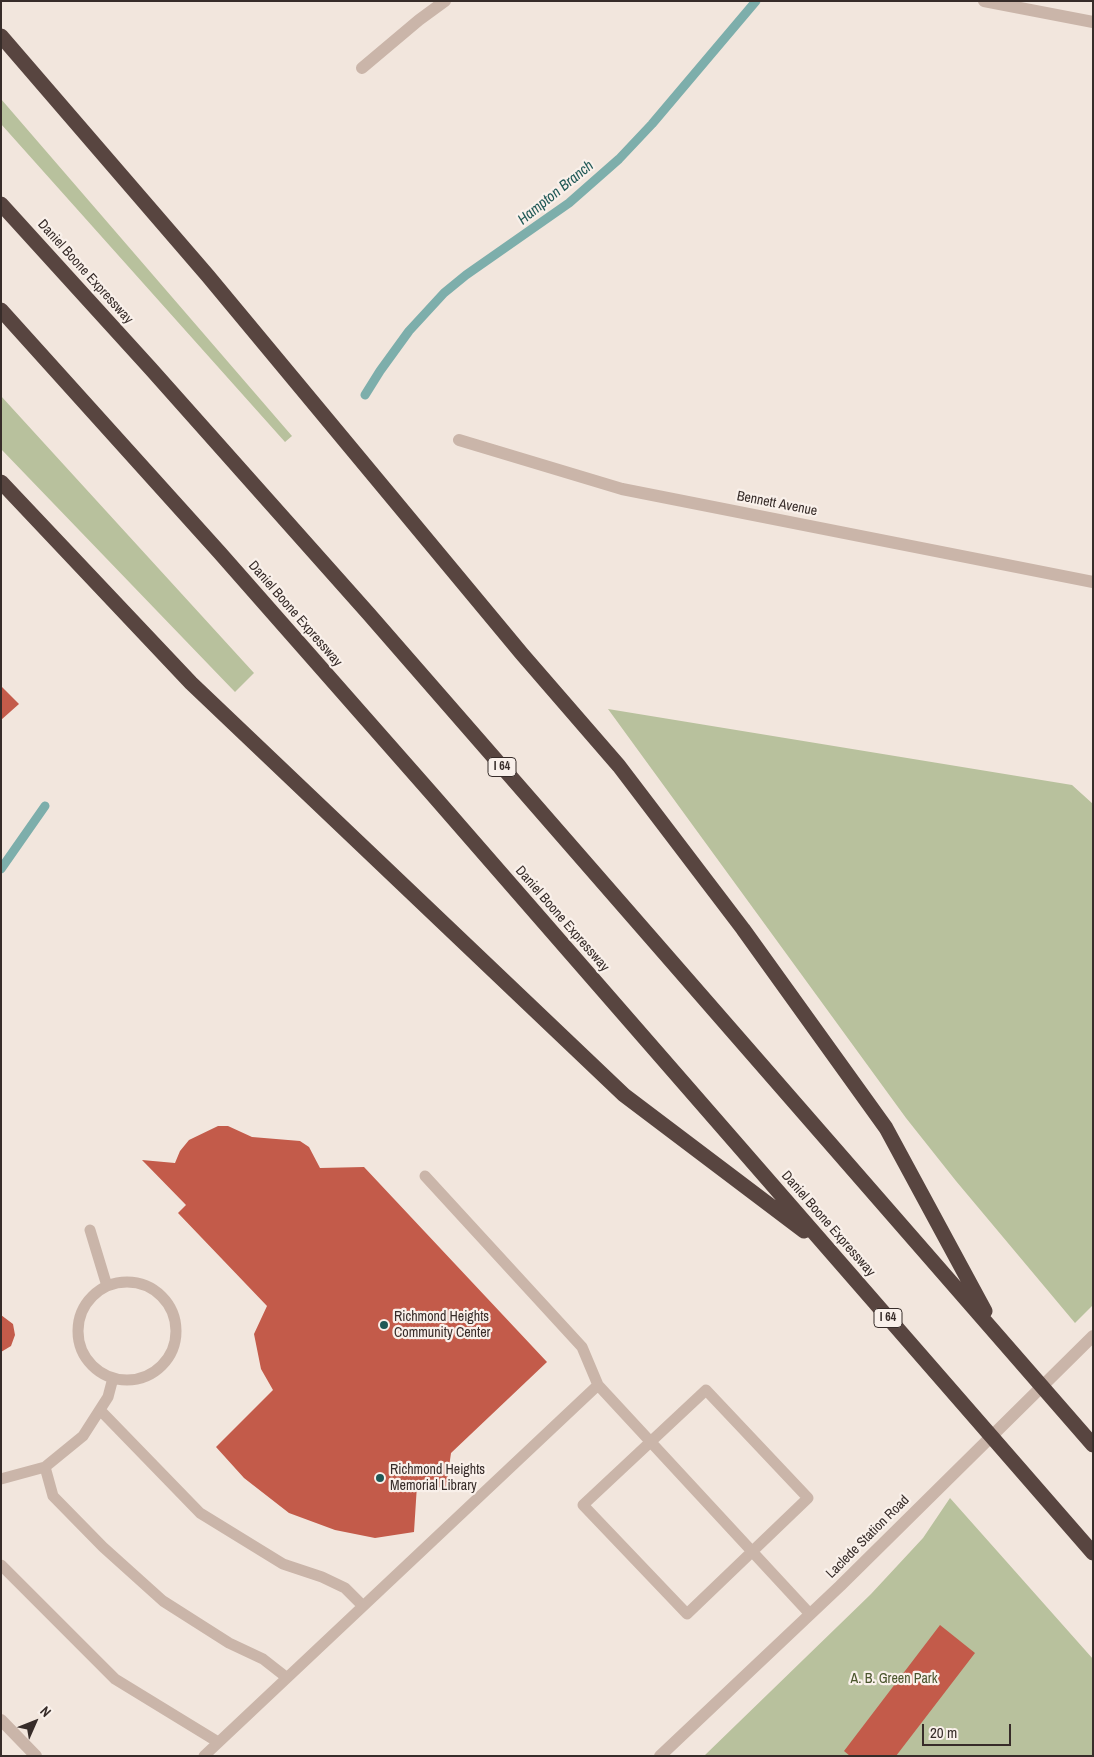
<!DOCTYPE html>
<style>
body{margin:0}
#map{position:relative;width:1094px;height:1757px;overflow:hidden;background:#f2e6dd;font-family:"Archivo Narrow",sans-serif}
canvas{display:block}
.frame{position:absolute;inset:0;border:2px solid #372c29;pointer-events:none}
.north{position:absolute;left:10px;top:1697px;width:50px;height:50px;-webkit-text-stroke:4px #f9f0ea;paint-order:stroke;rotate:46deg;font-size:14px;font-weight:700;line-height:20px;text-align:center;color:#372c29}
.north::after{content:'';display:block;margin:auto;width:18px;height:22px;background:#372c29;clip-path:polygon(50% 0,100% 100%,50% 72%,0 100%)}
.scale{position:absolute;left:922px;top:1724px;width:89px;height:22px;box-sizing:border-box;border:2px solid #372c29;border-top:0;padding-left:6px;font-size:15px;line-height:18px;white-space:nowrap;color:#372c29;-webkit-text-stroke:4px #f9f0ea;paint-order:stroke}
</style>
<div id="map">
<canvas width="1094" height="1757"></canvas>
<div class="frame"></div>
<div class="north">N</div>
<div class="scale">20 m</div>
</div>
<script>
const c = document.querySelector('canvas').getContext('2d');
c.lineJoin = 'round';
function fillPath(path, color) { c.fillStyle = color; c.fill(path, 'evenodd'); }
const poly = rows => new Path2D(rows.map(r => 'M' + r).join(''));
function stroke(path, color, width, dash) { c.strokeStyle = color; c.lineWidth = width; c.lineCap = dash ? 'butt' : 'round'; c.setLineDash(dash || []); c.stroke(path); }
function drawText(font, color, halo, rows, align = 'center') {
  c.font = font + ' "Archivo Narrow",sans-serif'; c.lineWidth = 4.5; c.setLineDash([]); c.textBaseline = 'middle'; c.strokeStyle = halo; c.fillStyle = color; for (const [text, x, y, turn = 0] of rows) {
    c.save(); c.translate(x, y); c.rotate((+turn || 0) * Math.PI / 180); c.textAlign = isNaN(turn) ? turn : align; if (halo) c.strokeText(text, 0, 0); c.fillText(text, 0, 0); c.restore();
  }
}
fillPath(poly([
 [1,99,292,436,285,442,1,124],
 [1,396,254,673,235,692,1,449],
 [608,709,1072,785,1093,804,1093,1305,1075,1323,956,1181,906,1118],
 [950,1498,1093,1659,1093,1756,704,1756,871,1594,923,1538]
]), '#b8c19d');
stroke(poly([
 [365,395,380,371,409,331,444,293,466,275,569,203,619,159,652,124,756,1],
 [1,869,45,806]
]), '#7daeab', 9);
fillPath(poly([
 [1,686,19,704,1,720],
 [218,1126,228,1126,252,1137,300,1141,309,1147,320,1168,364,1167,547,1362,451,1453,446,1488,417,1485,414,1532,375,1538,335,1530,289,1513,244,1478,216,1447,273,1390,261,1369,254,1334,267,1306,178,1213,186,1205,142,1160,175,1163,180,1151,189,1140],
 [1,1315,13,1324,15,1335,11,1346,1,1352],
 [940,1625,975,1653,896,1756,850,1756,844,1751]
]), '#c35b4a');
stroke(poly([
 [425,1176,582,1347,598,1385,810,1614],
 [90,1230,107,1286],
 '78 1331a49 49 0 1 1 98 0a49 49 0 1 1-98 0Z',
 [706,1390,808,1498,687,1614,583,1505,706,1390],
 [100,1410,200,1513,283,1564,322,1577,345,1588,362,1605],
 [45,1467,53,1496,103,1547,163,1601,229,1643,263,1659,286,1677],
 [1,1479,45,1467,83,1436,108,1397,113,1378],
 [1,1565,115,1679,218,1742],
 [204,1756,598,1385]
]), '#cab5a9', 11);
stroke(poly([
 [984,1,1093,22],
 [362,68,419,20,445,1],
 [459,440,622,489,1093,582],
 [660,1756,840,1586,1093,1336]
]), '#cab5a9', 12);
stroke(poly([
 [1,1720,36,1756]
]), '#cab5a9', 12);
stroke(poly([
 [1,36,208,276,522,654,619,766,743,929,886,1128,985,1311],
 [1,204,151,369,368,613,1093,1445],
 [1,310,220,553,432,794,1093,1553],
 [1,482,191,683,624,1095,804,1231]
]), '#584540', 15);
for (const [x, y, r, color] of [
 [384,1325,5,"#1f5856"],
 [380,1478,5,"#1f5856"]
]) { const dot = new Path2D(); dot.arc(x, y, r, 0, 2 * Math.PI); c.fillStyle = color; c.fill(dot); stroke(dot, '#f9f0ea', 2); }
for (const [x, y, w] of [
 [502,767,28],
 [888,1318,28]
]) { const box = new Path2D(); box.roundRect(x - w / 2, y - 9.5, w, 19, 4); c.fillStyle = '#f9f0ea'; c.fill(box); stroke(box, '#372c29', 1); }
drawText('bold 12px', '#372c29', null, [
 ["I 64",502,767],
 ["I 64",888,1318]
]);
drawText('14px', '#372c29', '#f9f0ea', [
 ["Daniel Boone Expressway",85,272,48],
 ["Bennett Avenue",777,504,11],
 ["Daniel Boone Expressway",295,614,49],
 ["Daniel Boone Expressway",562,919,49],
 ["Daniel Boone Expressway",828,1224,49],
 ["Laclede Station Road",868,1537,-45]
]);
drawText('14px', '#372c29', '#f9f0ea', [
 ["Richmond Heights",394,1317],
 ["Community Center",394,1333],
 ["Richmond Heights",390,1470],
 ["Memorial Library",390,1486]
], 'left');
drawText('14px', '#4a552d', '#f9f0ea', [
 ["A. B. Green Park",894,1679]
]);
drawText('italic 15px', '#1f5856', '#f9f0ea', [
 ["Hampton Branch",556,193,-39]
]);
</script>
